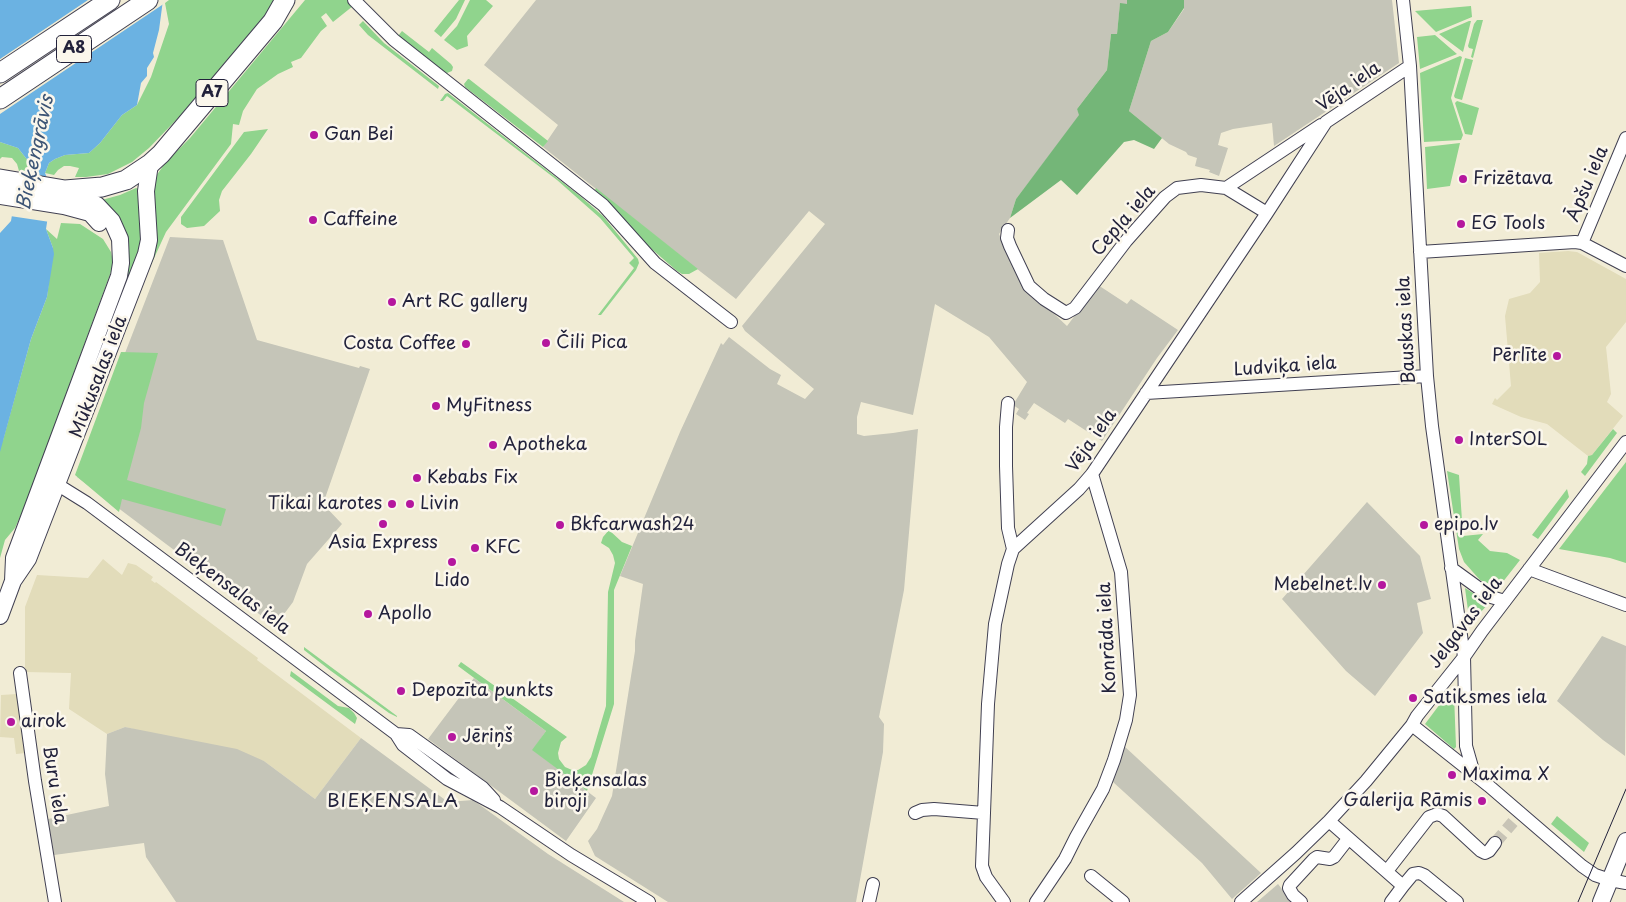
<!DOCTYPE html>
<meta charset="utf-8">
<style>
body{margin:0}
canvas{display:block;background:#f1ecd5}
</style>
<canvas width="1626" height="902"></canvas>
<script>
const c = document.querySelector('canvas').getContext('2d');
c.lineJoin = 'round';
function fillPath(path, color) { c.fillStyle = color; c.fill(path, 'evenodd'); }
const poly = rows => new Path2D(rows.map(r => 'M' + r).join(''));
function stroke(path, color, width, dash) { c.strokeStyle = color; c.lineWidth = width; c.lineCap = dash ? 'butt' : 'round'; c.setLineDash(dash || []); c.stroke(path); }
function drawText(font, color, halo, rows, align = 'center') {
  c.font = font + ' "Playpen Sans",sans-serif'; c.lineWidth = 5; c.setLineDash([]); c.textBaseline = 'middle'; c.strokeStyle = halo; c.fillStyle = color; for (const [text, x, y, turn = 0] of rows) {
    c.save(); c.translate(x, y); c.rotate((+turn || 0) * Math.PI / 180); c.textAlign = isNaN(turn) ? turn : align; if (halo) c.strokeText(text, 0, 0); c.fillText(text, 0, 0); c.restore();
  }
}
fillPath(poly([
 [1568,251,1577,252,1626,279,1626,322,1606,347,1611,394,1607,402,1623,416,1592,455,1588,456,1547,424,1521,417,1492,404,1495,398,1497,400,1511,386,1505,316,1509,299,1530,293,1540,282,1539,253],
 [103,559,122,575,128,563,136,565,153,577,151,580,155,583,156,582,235,641,258,658,257,660,361,738,315,799,264,761,125,727,107,734,69,709,71,673,25,672,25,607,37,575,88,578],
 [17,694,26,753,16,754,14,738,0,737,1,695]
]), '#e2dcba');
fillPath(poly([
 [536,0,1127,0,1127,4,1120,4,1117,34,1111,34,1107,70,1077,109,1080,115,1016,199,1010,218,999,234,1007,252,1038,299,1067,326,1098,285,1127,304,1131,299,1178,330,1157,358,1102,441,1068,419,1065,423,1034,403,1027,413,1029,414,1025,420,1016,414,1019,409,1013,405,1027,382,989,337,935,304,913,415,861,402,857,417,857,434,864,436,893,433,918,429,904,590,879,717,884,724,883,752,856,902,668,902,595,856,588,841,597,829,612,796,635,651,635,641,643,584,620,576,680,432,721,343,723,345,729,337,770,369,781,375,777,384,805,399,814,389,745,331,742,326,825,224,809,211,736,299,701,272,543,147,558,125,484,65],
 [1184,0,1392,0,1399,63,1274,146,1272,123,1233,129,1221,133,1218,145,1228,148,1219,176,1209,172,1210,170,1195,166,1197,158,1188,155,1186,152,1169,144,1129,111,1151,41,1168,32,1184,9],
 [170,237,223,240,257,340,359,368,360,366,370,369,323,504,342,524,307,564,293,602,275,626,77,477],
 [1367,502,1420,556,1431,599,1417,603,1423,633,1375,696,1346,671,1282,599],
 [1602,636,1626,646,1625,756,1603,740,1557,701],
 [474,678,546,731,533,750,596,798,566,841,428,739],
 [125,727,237,749,264,761,315,799,361,738,448,802,473,800,548,854,624,902,176,902,146,857,144,843,54,855,48,819,109,806,105,774,107,734],
 [1123,745,1261,873,1232,899,1202,863,1113,782],
 [1278,884,1292,902,1257,902]
]), '#c5c5b8');
fillPath(poly([
 [169,0,275,0,265,15,179,117,149,148,132,162,108,174,86,177,75,177,79,168,70,166,64,166,58,170,54,175,45,173,49,163,55,159,65,155,89,153,100,143,122,115,137,105,151,77,169,24,165,3],
 [305,0,347,0,353,6,333,22,326,13,321,17,327,26,321,31,301,58,291,62,293,67,278,74,257,89,243,111,239,125,233,124,231,144,166,232,150,267,156,224,154,189,156,176,166,162,190,138],
 [459,0,465,0,456,19,441,37,434,31],
 [470,0,486,0,493,6,467,36,468,46,457,50,444,40,457,26],
 [1471,6,1472,17,1436,32,1415,11],
 [1477,20,1483,20,1473,58,1471,57,1473,49,1469,48,1468,46,1474,24],
 [363,21,384,43,439,86,438,89,368,35,359,25],
 [1469,21,1471,21,1463,52,1439,34],
 [402,31,429,52,432,48,451,64,453,67,452,71,447,73,444,72,398,36],
 [1435,35,1457,54,1420,69,1417,37],
 [1460,56,1462,57,1451,98,1463,135,1461,140,1424,142,1420,73],
 [1465,58,1473,60,1462,100,1455,98,1454,96],
 [468,79,469,79,548,141,543,147,465,87,464,84],
 [448,93,580,196,603,216,638,259,639,263,636,270,601,315,598,315,634,268,629,263,634,258,600,218,557,180,447,96,443,101,440,101,445,94],
 [1457,101,1479,108,1472,135,1465,134,1455,103],
 [268,129,251,154,222,191,219,200,220,211,204,226,187,228,181,224,181,217,244,132],
 [0,142,18,148,29,162,28,172,19,171,17,164,12,158,2,157,0,159],
 [1460,143,1450,186,1427,189,1425,147],
 [136,188,139,189,142,247,98,363,94,362,127,269,98,201,120,195],
 [596,188,698,269,689,274,682,274,677,271,647,245,609,202,595,190],
 [61,223,80,224,103,239,111,252,113,262,112,269,24,508,15,528,5,540,0,558,0,440,3,440,31,339,47,297,53,248,46,229,57,239],
 [121,352,158,353,144,403,141,428,127,480,226,509,221,526,122,499,119,512,75,475],
 [1613,429,1617,433,1585,476,1581,472,1587,464,1588,456,1592,455],
 [1626,462,1626,563,1610,558,1559,549],
 [1447,471,1459,475,1463,536,1483,534,1478,540,1490,551,1507,553,1520,560,1502,583,1492,585,1486,583,1480,580,1464,562,1459,549],
 [1567,489,1569,497,1538,539,1532,535],
 [609,530,622,542,632,546,614,590,614,704,587,791,532,750,546,731,458,666,461,662,567,737,561,742,558,753,559,759,565,767,572,770,578,770,586,765,591,757,606,706,608,592,615,563,613,555,609,548,601,543,603,537],
 [1465,588,1489,603,1472,622,1469,618],
 [304,647,397,716,397,717,389,713,331,671,304,650],
 [291,671,338,706,349,708,354,713,357,718,355,724,290,676],
 [1449,692,1454,694,1456,747,1454,749,1425,724],
 [1557,816,1589,843,1584,852,1551,824]
]), '#90d48d');
fillPath(poly([
 [1127,0,1184,0,1184,8,1168,32,1151,41,1129,111,1162,138,1154,149,1134,140,1124,142,1077,195,1061,180,1010,218,1016,199,1079,115,1077,109,1107,70,1111,34,1117,34,1120,3,1127,4]
]), '#74b678');
fillPath(poly([
 [0,0,163,0,159,30,153,53,154,57,147,68,147,76,141,83,137,105,122,115,100,143,89,153,65,155,55,159,49,163,45,173,52,190,46,229,53,248,54,254,47,297,31,339,0,452,0,233,11,221,16,191,28,176,29,162,18,148,0,142]
]), '#6bb2e2');
fillPath(poly([
 [88,0,166,0,165,3,0,114,0,59],
 [25,173,49,177,55,190,50,222,10,216,14,190]
]), '#f1ecd5');
stroke(poly([
 [1495,843,1513,822]
]), '#c8c4b6', 12, [12, 6]);
const minor = poly([
 [354,0,394,40,603,205,655,263,731,322],
 [1403,0,1410,66,1427,376,1432,426,1464,657,1466,746,1474,774],
 [1226,188,1321,125],
 [1008,230,1007,238,1010,246,1029,286,1044,299,1066,313,1075,308,1126,241,1165,197,1177,188,1201,185,1226,188,1267,213],
 [1582,243,1626,138],
 [1420,252,1575,242,1582,243,1626,266],
 [1146,393,1427,376],
 [1008,403,1006,427,1006,466,1008,528,1013,549],
 [50,480,87,503,396,734,403,745,447,779,500,807,571,855,649,902],
 [1451,568,1491,597,1505,601],
 [1529,569,1626,605],
 [20,673,35,781,55,902],
 [1412,725,1489,786,1582,866,1595,875,1610,880,1626,883],
 [396,734,409,735,483,788,494,800],
 [915,813,922,810,934,809,984,813],
 [1329,821,1403,886,1413,874,1419,873,1424,875,1457,902],
 [1387,871,1429,817,1437,814,1443,816,1481,851,1485,853,1489,851,1495,843],
 [1091,876,1123,902],
 [869,902,873,884],
 [1004,902,986,877,982,866,984,813,988,704,995,624,1008,564,1013,549,1079,489,1092,474,1267,213,1326,122,1410,66],
 [1036,902,1065,859,1076,837,1103,789,1114,760,1126,720,1130,695,1121,572,1092,474],
 [1241,902,1296,853,1329,821,1366,781,1412,725,1417,716,1464,657,1482,631,1626,442],
 [1301,902,1293,895,1289,888,1290,885,1314,859,1317,857,1330,859,1334,857,1348,839],
 [1391,902,1403,886]
]);
const major = poly([
 [0,196,64,206,90,213,99,223],
 [13,581,14,558,119,276,121,263,120,239,112,221,97,205,65,190],
 [0,616,13,581,28,559,146,254,149,240,146,191,150,164],
 [1601,902,1626,841]
]);
const highway = poly([
 [0,73,110,0],
 [0,99,148,0],
 [0,179,65,190,102,187,126,180,150,164,161,154,273,21,285,0]
]);
stroke(minor, '#414052', 14);
stroke(major, '#414052', 18);
stroke(highway, '#414052', 21);
stroke(minor, '#fff', 12);
stroke(major, '#fff', 16);
stroke(highway, '#fff', 19);
stroke(poly([
 [1578,902,1626,789]
]), '#22223b', 1);
for (const [x, y, r, color] of [
 [314,135,5,"#b5179e"],
 [1463,179,5,"#b5179e"],
 [313,220,5,"#b5179e"],
 [1461,224,5,"#b5179e"],
 [392,302,5,"#b5179e"],
 [546,343,5,"#b5179e"],
 [466,344,5,"#b5179e"],
 [1557,356,5,"#b5179e"],
 [436,406,5,"#b5179e"],
 [1459,440,5,"#b5179e"],
 [493,445,5,"#b5179e"],
 [417,478,5,"#b5179e"],
 [392,504,5,"#b5179e"],
 [410,504,5,"#b5179e"],
 [383,524,5,"#b5179e"],
 [560,525,5,"#b5179e"],
 [1424,525,5,"#b5179e"],
 [475,548,5,"#b5179e"],
 [452,562,5,"#b5179e"],
 [1382,585,5,"#b5179e"],
 [368,614,5,"#b5179e"],
 [401,691,5,"#b5179e"],
 [1413,698,5,"#b5179e"],
 [11,722,5,"#b5179e"],
 [452,737,5,"#b5179e"],
 [1452,775,5,"#b5179e"],
 [534,791,5,"#b5179e"],
 [1482,801,5,"#b5179e"]
]) { const dot = new Path2D(); dot.arc(x, y, r, 0, 2 * Math.PI); c.fillStyle = color; c.fill(dot); stroke(dot, '#fbf7ec', 2); }
for (const [x, y, w] of [
 [74,49,35],
 [212,93,32]
]) { const box = new Path2D(); box.roundRect(x - w / 2, y - 13.5, w, 27, 4); c.fillStyle = '#fbf7ec'; c.fill(box); stroke(box, '#22223b', 1); }
drawText('bold 16px', '#22223b', null, [
 ["A8",74,49],
 ["A7",212,93]
]);
drawText('18px', '#22223b', '#fbf7ec', [
 ["Vēja iela",1349,87,-35],
 ["Āpšu iela",1588,184,-67],
 ["Cepļa iela",1124,221,-49],
 ["Bauskas iela",1407,330,-93],
 ["Ludviķa iela",1285,367,-4],
 ["Mūkusalas iela",99,377,-69],
 ["Vēja iela",1092,441,-55],
 ["Bieķensalas iela",232,589,37],
 ["Jelgavas iela",1466,623,-53],
 ["Konrāda iela",1108,638,-93],
 ["Buru iela",54,785,81]
]);
drawText('18px', '#22223b', '#fbf7ec', [
 ["Gan Bei",324,135],
 ["Frizētava",1473,179],
 ["Caffeine",323,220],
 ["EG Tools",1471,224],
 ["Art RC gallery",402,302],
 ["Čili Pica",556,343],
 ["Costa Coffee",456,344,"right"],
 ["Pērlīte",1547,356,"right"],
 ["MyFitness",446,406],
 ["InterSOL",1469,440],
 ["Apotheka",503,445],
 ["Kebabs Fix",427,478],
 ["Tikai karotes",382,504,"right"],
 ["Livin",420,504],
 ["Bkfcarwash24",570,525],
 ["epipo.lv",1434,525],
 ["Asia Express",383,543,"center"],
 ["KFC",485,548],
 ["Lido",452,581,"center"],
 ["Mebelnet.lv",1372,585,"right"],
 ["Apollo",378,614],
 ["Depozīta punkts",411,691],
 ["Satiksmes iela",1423,698],
 ["airok",21,722],
 ["Jēriņš",462,737],
 ["Maxima X",1462,775],
 ["Bieķensalas",544,781],
 ["biroji",544,802],
 ["Galerija Rāmis",1472,801,"right"]
], 'left');
drawText('italic 19px', '#3c5475', '#fbf7ec', [
 ["Bieķengrāvis",36,153,-78]
]);
c.letterSpacing = '1px';
drawText('19px', '#22223b', '#fbf7ec', [
 ["BIEĶENSALA",393,802]
]);
c.letterSpacing = '0px';
</script>
